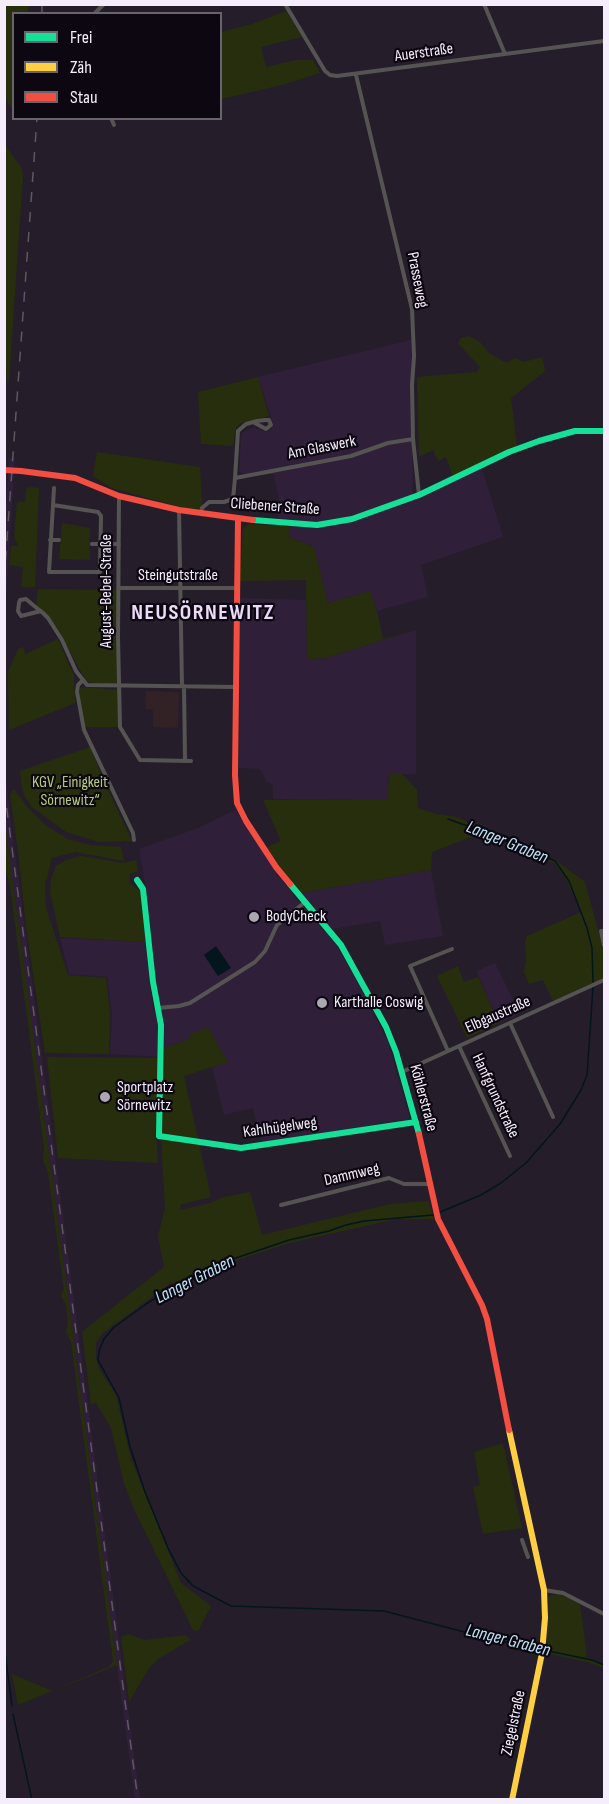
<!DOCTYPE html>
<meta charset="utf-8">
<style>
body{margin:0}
#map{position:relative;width:609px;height:1804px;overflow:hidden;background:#251e2a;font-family:"Sofia Sans Condensed",sans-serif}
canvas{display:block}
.frame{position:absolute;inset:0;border:6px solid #f5edfc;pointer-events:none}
.legend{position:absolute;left:12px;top:12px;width:210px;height:108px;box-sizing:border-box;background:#0c0710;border:2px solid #69636e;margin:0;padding:8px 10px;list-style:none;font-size:18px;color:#f5edfc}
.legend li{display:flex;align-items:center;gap:12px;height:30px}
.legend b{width:30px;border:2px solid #69636e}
</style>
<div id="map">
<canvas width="609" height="1804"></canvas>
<div class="frame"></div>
<ul class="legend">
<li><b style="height:8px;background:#16e098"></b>Frei</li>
<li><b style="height:8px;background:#ffcf43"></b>Zäh</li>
<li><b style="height:8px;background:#f24e42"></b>Stau</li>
</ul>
</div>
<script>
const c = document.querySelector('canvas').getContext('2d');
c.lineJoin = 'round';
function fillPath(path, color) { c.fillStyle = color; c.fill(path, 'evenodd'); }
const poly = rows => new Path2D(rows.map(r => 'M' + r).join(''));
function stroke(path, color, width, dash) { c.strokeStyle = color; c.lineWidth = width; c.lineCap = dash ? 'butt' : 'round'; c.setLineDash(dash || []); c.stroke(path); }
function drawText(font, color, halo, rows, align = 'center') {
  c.font = font + ' "Sofia Sans Condensed",sans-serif'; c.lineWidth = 4.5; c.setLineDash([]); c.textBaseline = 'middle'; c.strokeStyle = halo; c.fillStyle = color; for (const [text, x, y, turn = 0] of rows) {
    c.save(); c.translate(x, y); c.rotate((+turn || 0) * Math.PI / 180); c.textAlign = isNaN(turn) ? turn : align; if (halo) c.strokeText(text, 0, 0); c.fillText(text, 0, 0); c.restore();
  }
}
fillPath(poly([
 [411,340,413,498,482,468,503,537,421,565,428,597,377,611,370,591,328,603,314,547,289,537,290,521,278,519,279,500,274,475,260,471,245,474,239,472,241,436,243,432,254,427,266,432,272,429,273,424,258,377],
 [9,458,15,458,5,616,4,531],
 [239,598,306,600,307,659,325,658,416,630,416,774,389,774,388,799,273,799,273,785,267,782,260,769,239,768],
 [4,762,11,822,140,1799,135,1799,13,891,5,823],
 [235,810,295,897,336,945,357,981,389,1044,410,1119,262,1143,253,1108,224,1115,212,1067,228,1061,190,1039,162,1049,147,895,139,849,198,828],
 [431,870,443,936,385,945,380,921,332,929,301,893],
 [60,938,145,942,153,1008,159,1023,158,1057,110,1054,112,1014,107,977,69,974],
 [495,963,520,1014,499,1023,476,971]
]), '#2f1f39');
fillPath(poly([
 [146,691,179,692,178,728,153,727,153,710,145,709]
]), '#322125');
fillPath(poly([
 [5,4,29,5,28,13,14,14,13,111,5,97],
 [286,11,302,37,261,47,266,67,296,60,313,60,320,73,282,85,221,99,221,32,252,24],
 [5,145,21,167,23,175,9,382,7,382,4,343],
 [469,336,480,342,490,354,507,363,515,358,524,362,542,357,545,371,511,398,517,446,453,476,446,457,438,461,433,450,419,457,417,377,477,372,480,367,458,343,461,338],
 [258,377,269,416,241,423,236,427,233,446,201,444,198,392],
 [97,452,200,467,202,506,199,510,183,508,112,488,93,476],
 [31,487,39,488,35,587,21,587,23,567,9,565,11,546,18,546,14,536,17,502,25,502,26,489],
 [62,523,90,528,90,560,59,559],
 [249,524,290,526,289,537,314,547,328,603,370,591,377,611,383,639,416,630,325,658,307,659,306,580,239,581,243,528],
 [38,589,117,590,117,683,93,683,86,681,58,629,48,615,36,605],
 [58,639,74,676,75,703,9,730,8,672,18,649,24,647,25,654],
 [82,687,117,690,119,727,85,727,79,700,79,691],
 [90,747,104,781,132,841,98,842,66,832,32,807,25,797,22,788,20,771],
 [389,774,402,774,417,790,418,808,436,814,456,817,510,840,558,862,585,882,604,952,604,978,553,1001,543,980,529,984,524,972,526,960,525,941,527,936,581,912,565,877,554,863,498,839,479,834,432,852,431,870,301,893,274,860,267,847,281,841,263,800,388,799],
 [14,789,28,808,45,825,68,839,90,845,121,847,124,861,75,852,52,858,45,884,46,908,68,975,106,978,110,1013,109,1054,45,1053,26,927,19,859,10,795],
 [5,823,117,1665,18,1705,12,1674,52,1691,110,1666,113,1661,71,1342,66,1332,68,1323,66,1304,61,1296,64,1289,48,1173,43,1160,44,1148,10,886,6,871],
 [81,856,123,863,136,860,138,871,129,874,130,883,141,892,145,942,60,937,50,892,51,879,56,866,66,860],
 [458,966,464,982,478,977,499,1023,467,1038,437,976],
 [208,1027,228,1062,184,1076,211,1197,180,1205,181,1210,210,1203,224,1197,250,1192,262,1235,390,1204,429,1201,434,1219,396,1219,290,1243,234,1261,176,1287,172,1282,103,1333,96,1343,96,1359,99,1369,116,1395,131,1459,181,1583,211,1606,198,1631,193,1630,134,1509,124,1483,111,1428,96,1403,91,1404,82,1332,164,1267,158,1236,165,1208,161,1140,162,1049,189,1039,189,1035],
 [47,1057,160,1058,156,1135,158,1163,58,1158],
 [503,1443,522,1528,483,1534,473,1487,480,1485,474,1452],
 [558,1594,571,1599,571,1601,573,1600,580,1605,587,1655,584,1656,604,1664,604,1668,587,1662,546,1653,549,1596],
 [128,1634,145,1640,186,1635,190,1640,158,1659,149,1668,129,1702,121,1637]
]), '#272e0d');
fillPath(poly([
 [216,946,231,968,218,976,204,955]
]), '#03151d');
stroke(poly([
 [448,819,498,837,555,861,569,881,587,928,592,948,593,982],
 [438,1213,481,1195,501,1183,526,1163,560,1124,581,1090,587,1075,593,987],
 [433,1215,364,1221,346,1225,329,1231,289,1240,233,1259,170,1289,146,1304,113,1328,104,1339,99,1351,98,1360,119,1398,130,1447,145,1492,168,1548,181,1573,193,1586,231,1606,384,1611,495,1640,592,1660,604,1665],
 [4,1645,12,1706],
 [13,1714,32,1800]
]), '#03151d', 1.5);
stroke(poly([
 [285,4,325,71,330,75,337,76,604,41],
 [484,4,505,54],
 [94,14,104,4],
 [356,75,412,309,414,356,412,385,413,439,419,495],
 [111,118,114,125],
 [253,422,266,429,271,425,269,420,265,420,257,421,246,424,238,431,235,478,351,456,388,443,413,439],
 [119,496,118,637,120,727,140,760,191,761],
 [53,505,98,512,101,516,100,572,49,572,54,488],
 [179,510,182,686],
 [201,513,202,508,209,502,224,502,233,499,235,478],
 [50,540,59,540],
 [92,544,119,544],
 [119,588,236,588],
 [41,611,21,616,18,611,19,603,20,600,26,599,33,605,43,613,48,618,62,640,76,671,87,685,236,687],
 [82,681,78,685,77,692,84,730,133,833,134,840],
 [184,686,185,760],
 [604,931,601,931,604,945],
 [158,1008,179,1006,190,1003,255,962,265,951,277,925,305,902],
 [510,1023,553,1117],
 [459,1046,510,1156],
 [448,1051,410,966,452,949],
 [402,1072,604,980],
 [281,1205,389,1178,404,1184,429,1184],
 [522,1540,528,1557],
 [544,1590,563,1593,604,1614]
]), '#555452', 4);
stroke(poly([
 [253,520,317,525,352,519,419,495,509,452,539,441,575,431,604,431],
 [137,880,143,889,153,982,161,1025,159,1136,241,1148,416,1122],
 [290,884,341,945,386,1027,396,1052,419,1134]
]), '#16e098', 6);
stroke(poly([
 [509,1430,544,1590,545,1618,542,1653,512,1800]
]), '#ffcf43', 6);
stroke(poly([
 [21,471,75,478,119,496,179,510,253,520],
 [238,519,235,775,237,803,246,821,276,867,290,884],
 [419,1134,438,1219,482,1305,487,1319,509,1430]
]), '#f24e42', 6);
stroke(poly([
 [42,14,42,4],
 [4,581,37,118],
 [4,788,138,1800]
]), '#5d5a5d', 1.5, [10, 10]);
stroke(poly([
 [4,470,21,471]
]), '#f24e42', 6);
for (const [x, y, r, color] of [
 [254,917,6,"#aca5b2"],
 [322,1003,6,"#aca5b2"],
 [105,1097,6,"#aca5b2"]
]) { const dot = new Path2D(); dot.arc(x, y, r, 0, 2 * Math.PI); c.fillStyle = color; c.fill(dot); stroke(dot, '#0c0710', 2); }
drawText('16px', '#f5edfc', '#0c0710', [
 ["Auerstraße",424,53,-8],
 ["Prasseweg",417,280,79],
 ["Am Glaswerk",322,448,-11],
 ["Cliebener Straße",275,507,4],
 ["Steingutstraße",178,576],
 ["August-Bebel-Straße",107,591,-90],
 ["Elbgaustraße",498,1015,-24],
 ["Hanfgrundstraße",495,1096,65],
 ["Köhlerstraße",423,1098,75],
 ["Kahlhügelweg",280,1128,-8],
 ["Dammweg",352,1175,-13],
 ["Ziegelstraße",514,1723,-78]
]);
drawText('16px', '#b6cd76', '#0c0710', [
 ["KGV „Einigkeit",70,783],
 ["Sörnewitz“",70,801]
]);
drawText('16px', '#f5edfc', '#0c0710', [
 ["BodyCheck",266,917],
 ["Karthalle Coswig",334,1003],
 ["Sportplatz",117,1088],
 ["Sörnewitz",117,1106]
], 'left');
drawText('italic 18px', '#bde4f5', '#0c0710', [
 ["Langer Graben",507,843,22],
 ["Langer Graben",195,1280,-27],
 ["Langer Graben",508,1641,14]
]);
c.letterSpacing = '1.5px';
drawText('bold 22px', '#ebdaf8', '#0c0710', [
 ["NEUSÖRNEWITZ",203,613]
]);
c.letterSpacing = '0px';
</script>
